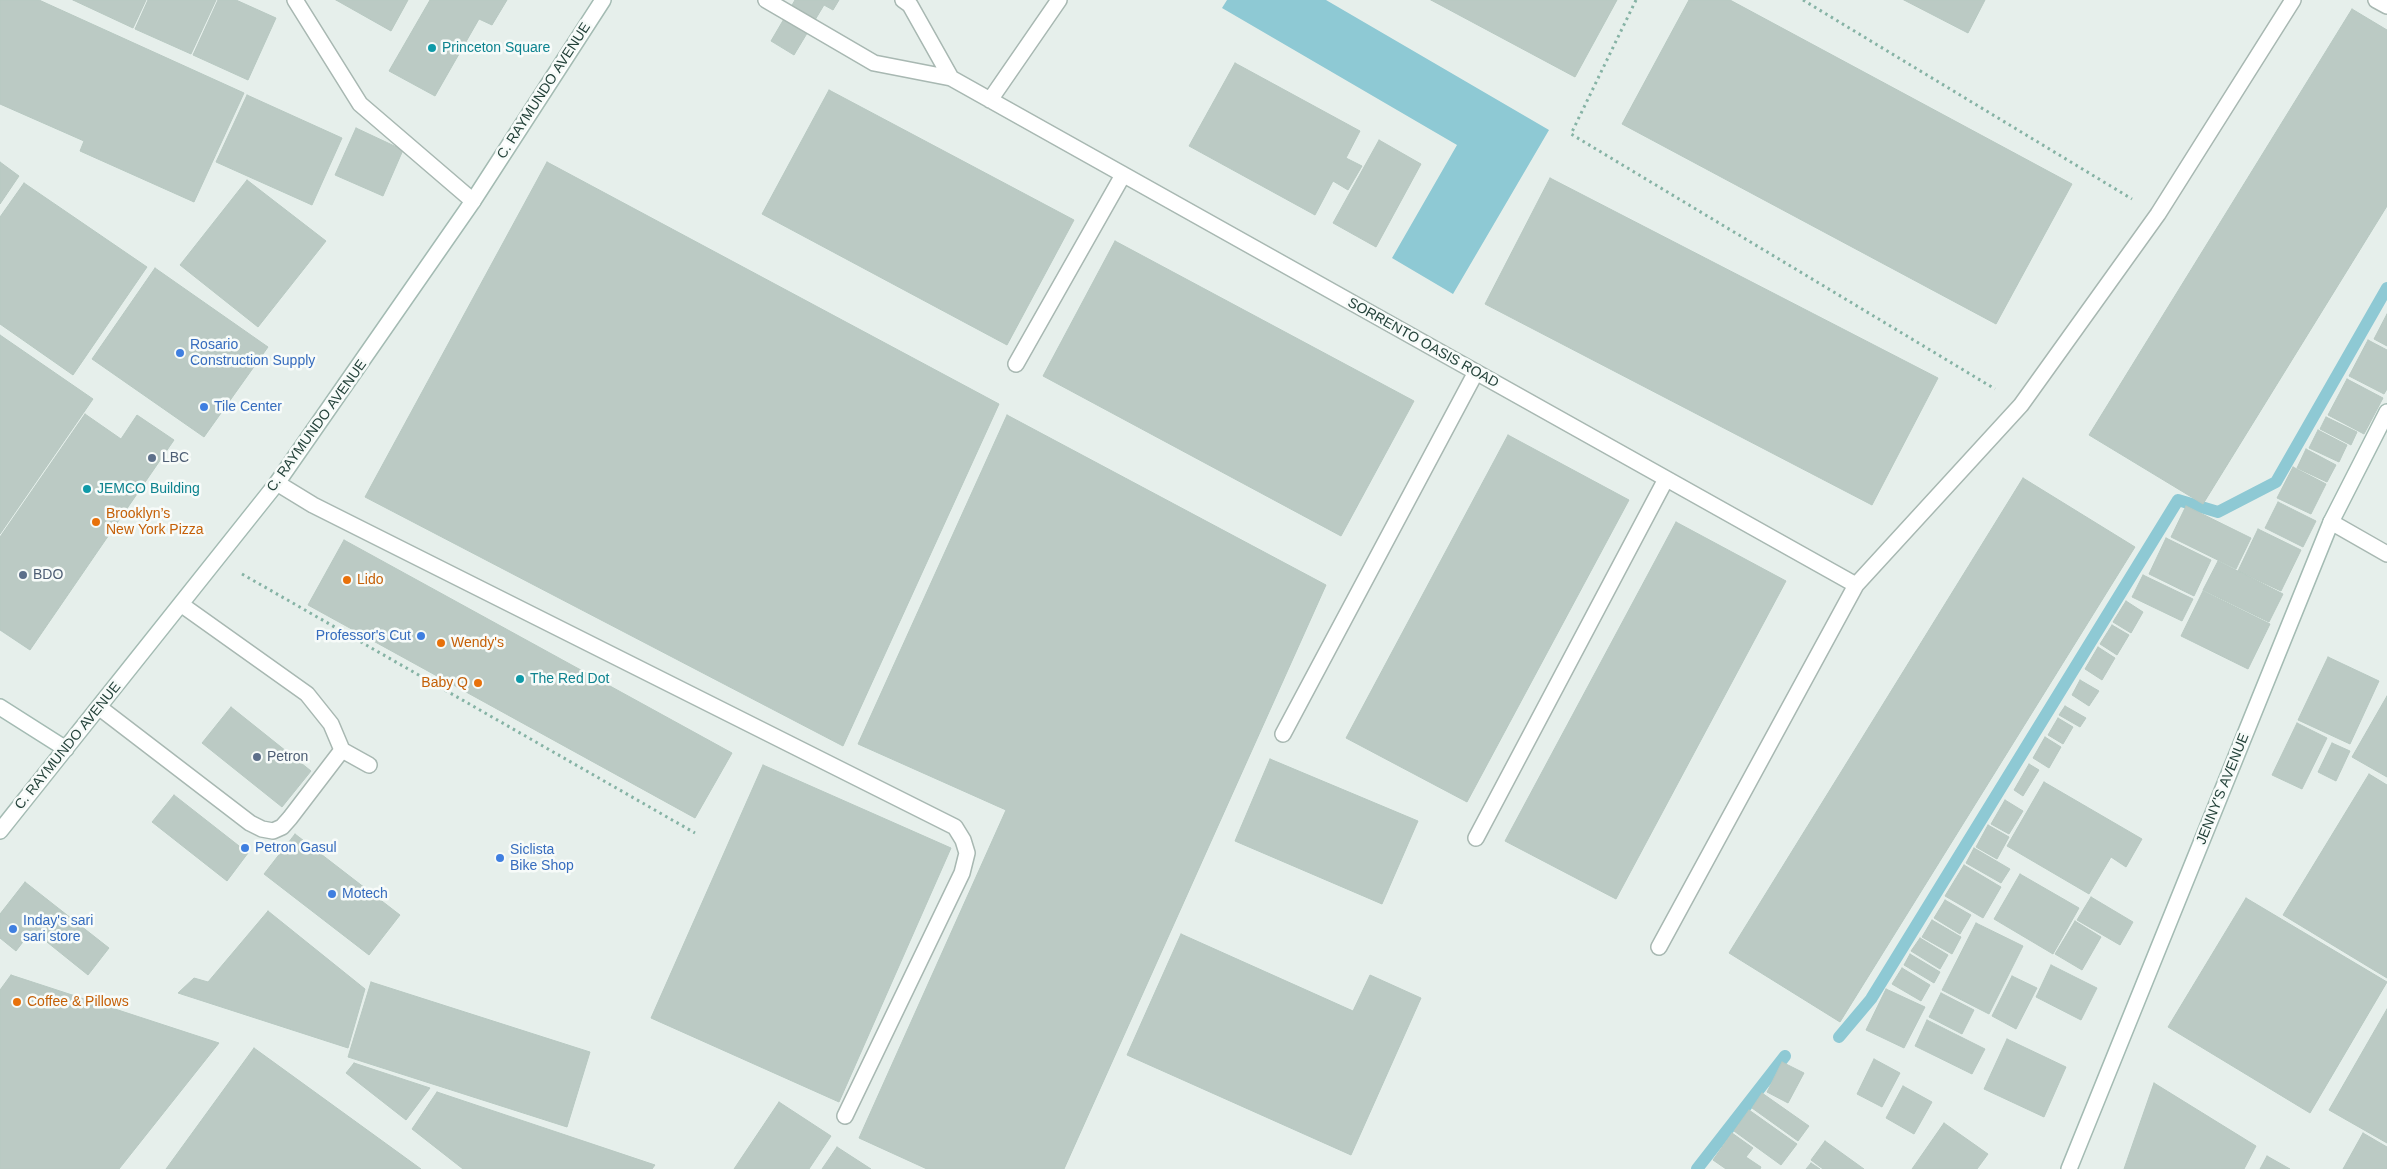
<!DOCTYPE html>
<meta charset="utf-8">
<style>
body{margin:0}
canvas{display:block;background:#e6efeb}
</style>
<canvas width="2387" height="1169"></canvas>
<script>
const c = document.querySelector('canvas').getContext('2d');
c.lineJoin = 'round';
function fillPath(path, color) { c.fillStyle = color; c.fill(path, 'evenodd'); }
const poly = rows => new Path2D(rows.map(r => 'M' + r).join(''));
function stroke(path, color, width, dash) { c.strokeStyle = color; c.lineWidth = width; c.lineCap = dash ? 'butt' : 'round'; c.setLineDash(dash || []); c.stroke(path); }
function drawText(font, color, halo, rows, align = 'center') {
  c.font = font + ' Arial,sans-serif'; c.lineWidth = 5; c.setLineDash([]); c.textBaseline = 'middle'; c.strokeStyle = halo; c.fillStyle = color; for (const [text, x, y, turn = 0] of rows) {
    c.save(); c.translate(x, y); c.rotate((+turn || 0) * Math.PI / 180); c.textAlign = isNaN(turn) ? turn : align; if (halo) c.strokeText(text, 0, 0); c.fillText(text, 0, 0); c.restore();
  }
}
fillPath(poly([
 [1227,0,1326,0,1549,130,1453,294,1392,258,1457,145,1222,8]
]), '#8ec9d4');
stroke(poly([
 [1839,1037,1871,999,2178,500,2218,512,2276,482,2387,288],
 [1697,1169,1785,1056]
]), '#8ec9d4', 12);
const building = poly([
 [0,0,39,0,244,93,194,202,80,151,84,141,0,104,0,0],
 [73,0,146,0,133,28,73,0],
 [148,0,216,0,191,54,135,29,148,0],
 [218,0,236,0,276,18,248,80,193,55,218,0],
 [336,0,408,0,391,31,336,0],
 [430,0,507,0,492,25,479,19,435,96,389,71,430,0],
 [795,0,839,0,833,10,824,5,794,55,771,41,795,0],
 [1431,0,1617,0,1575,77,1431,0],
 [1689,0,1730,0,2072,184,1996,324,1622,124,1689,0],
 [1904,0,1985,0,1968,33,1904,0],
 [2352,9,2387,30,2387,206,2203,504,2089,435,2352,9],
 [1235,63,1360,131,1346,158,1362,166,1348,190,1333,181,1315,215,1189,146,1235,63],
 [829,90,1074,220,1007,345,762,214,829,90],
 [247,95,342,138,312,205,216,162,247,95],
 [356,128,403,150,383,196,335,175,356,128],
 [1379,140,1421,164,1376,247,1333,223,1379,140],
 [0,162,19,176,0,204,0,162],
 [547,162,999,404,843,746,365,497,547,162],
 [1550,178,1938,378,1872,505,1485,304,1550,178],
 [247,180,326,241,258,327,180,265,247,180],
 [24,183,147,267,73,375,0,324,0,217,24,183],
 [1115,241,1414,401,1341,536,1043,376,1115,241],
 [155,268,268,347,204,437,92,359,155,268],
 [2387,314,2387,346,2374,339,2387,314],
 [0,335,93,399,0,534,0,335],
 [2368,340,2387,350,2387,389,2384,394,2349,376,2368,340],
 [2347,379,2383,398,2364,434,2328,415,2347,379],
 [85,414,121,439,137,415,174,440,30,650,0,630,0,537,85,414],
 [1007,415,1326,585,1064,1169,927,1169,859,1138,1006,810,858,744,1007,415],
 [2326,417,2357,432,2351,445,2320,429,2326,417],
 [2318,430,2347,445,2339,462,2309,448,2318,430],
 [1508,435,1629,500,1467,802,1346,738,1508,435],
 [2306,449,2336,465,2327,482,2297,468,2306,449],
 [2293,467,2326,484,2311,514,2277,498,2293,467],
 [2023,478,2135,547,1840,1022,1729,953,2023,478],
 [2278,502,2316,521,2303,547,2265,528,2278,502],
 [2186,506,2251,538,2236,569,2171,537,2186,506],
 [1676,522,1786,581,1616,899,1505,841,1676,522],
 [2258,529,2301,550,2281,591,2238,571,2258,529],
 [2166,538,2211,560,2194,596,2149,574,2166,538],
 [344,540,732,753,695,818,308,605,344,540],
 [2218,561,2283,594,2269,622,2203,590,2218,561],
 [2143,575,2193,599,2182,621,2132,597,2143,575],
 [2203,591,2270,624,2248,669,2181,636,2203,591],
 [2126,601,2143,612,2131,633,2113,622,2126,601],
 [2112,625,2129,635,2117,655,2100,644,2112,625],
 [2098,647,2115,658,2102,680,2085,669,2098,647],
 [2328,657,2379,681,2350,744,2298,720,2328,657],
 [2080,680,2099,691,2089,706,2072,695,2080,680],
 [2387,696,2387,777,2352,757,2387,696],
 [2065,706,2086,718,2080,727,2059,715,2065,706],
 [231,707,311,771,282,807,202,743,231,707],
 [2058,718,2073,727,2063,744,2048,735,2058,718],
 [2297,723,2327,738,2302,789,2272,775,2297,723],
 [2045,737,2061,747,2049,768,2033,758,2045,737],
 [2332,743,2350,751,2336,781,2318,772,2332,743],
 [1270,759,1418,821,1382,904,1235,841,1270,759],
 [2029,764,2039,770,2023,796,2014,790,2029,764],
 [763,765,951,848,839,1102,651,1018,763,765],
 [2369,774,2387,785,2387,978,2283,915,2369,774],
 [2044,782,2142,839,2126,867,2111,857,2089,894,2007,846,2044,782],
 [174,795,248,853,227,881,152,822,174,795],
 [2005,800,2023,811,2009,834,1991,824,2005,800],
 [1988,825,2009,837,1997,859,1976,847,1988,825],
 [295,834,400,915,369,955,264,874,295,834],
 [1974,848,2010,869,2001,883,1966,863,1974,848],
 [1964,865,2001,887,1983,918,1945,896,1964,865],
 [2020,874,2079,908,2053,954,1994,919,2020,874],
 [25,882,109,948,88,975,32,930,16,951,0,938,0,914,25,882],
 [2091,897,2133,922,2120,945,2077,920,2091,897],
 [2246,898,2387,982,2310,1113,2168,1027,2246,898],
 [1945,900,1971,915,1960,934,1934,918,1945,900],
 [268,911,365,989,348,1048,178,993,194,978,208,982,268,911],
 [1932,920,1961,937,1952,954,1922,937,1932,920],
 [2075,921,2101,937,2082,970,2055,954,2075,921],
 [1976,923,2023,946,1989,1014,1942,990,1976,923],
 [1181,934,1353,1011,1370,975,1421,998,1351,1155,1127,1055,1181,934],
 [1920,938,1948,955,1940,969,1911,951,1920,938],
 [1910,954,1940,972,1934,983,1904,965,1910,954],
 [2051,965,2097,988,2081,1020,2036,997,2051,965],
 [1902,968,1930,985,1921,1001,1892,984,1902,968],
 [11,975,219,1043,119,1169,0,1169,0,990,11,975],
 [2012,976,2037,988,2016,1029,1992,1016,2012,976],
 [371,982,590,1052,567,1127,348,1057,371,982],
 [1886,989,1925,1007,1904,1048,1866,1030,1886,989],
 [1941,993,1974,1010,1962,1034,1929,1017,1941,993],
 [2387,1009,2387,1143,2329,1110,2387,1009],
 [1927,1020,1985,1049,1972,1074,1915,1046,1927,1020],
 [2007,1039,2066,1067,2044,1117,1984,1089,2007,1039],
 [254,1048,421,1169,166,1169,254,1048],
 [1874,1059,1900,1073,1882,1107,1857,1094,1874,1059],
 [1782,1062,1804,1073,1788,1103,1767,1092,1782,1062],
 [354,1063,430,1088,406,1120,346,1073,354,1063],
 [2154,1083,2256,1146,2244,1169,2124,1169,2154,1083],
 [1903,1086,1932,1102,1914,1134,1886,1118,1903,1086],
 [437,1092,655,1165,652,1169,463,1169,412,1129,437,1092],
 [1762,1093,1809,1126,1798,1141,1752,1108,1762,1093],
 [779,1102,831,1136,809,1169,734,1169,779,1102],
 [1749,1110,1797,1144,1781,1165,1734,1131,1749,1110],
 [1944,1123,1988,1154,1977,1169,1912,1169,1944,1123],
 [1732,1133,1753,1148,1746,1157,1761,1167,1760,1169,1726,1169,1713,1160,1732,1133],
 [2363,1133,2387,1147,2387,1169,2343,1169,2363,1133],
 [1825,1141,1864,1169,1823,1169,1811,1160,1825,1141],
 [837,1147,871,1169,822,1169,837,1147],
 [2267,1156,2290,1169,2260,1169,2267,1156],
 [1811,1163,1820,1169,1806,1169,1811,1163]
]);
fillPath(building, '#bbcac4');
stroke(building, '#b8c9c2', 1);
const lane = poly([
 [766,0,874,63,951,78,1856,585],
 [903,0,910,5,951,78],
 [2376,0,2387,6],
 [990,100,1059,0],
 [1016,364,1123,175],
 [277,483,313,505,955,827,963,840,967,853,962,873,845,1116],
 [100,708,250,823,262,829,273,831,282,827,290,818,342,750,331,724,307,694,182,605],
 [1283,734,1476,372],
 [342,750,369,765],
 [1476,838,1666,479],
 [1659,947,1856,585,2021,405,2158,214,2293,0]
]);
const street = poly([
 [295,0,360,104,473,201],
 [2331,522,2387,554]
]);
const secondary = poly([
 [0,707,66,749],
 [0,831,277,483,473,201,603,0],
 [2069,1169,2331,522,2387,412]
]);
stroke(lane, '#a8b8b2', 18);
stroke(street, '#a8b8b2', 18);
stroke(secondary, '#a4bbb3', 18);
stroke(poly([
 [1636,0,1571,134,1995,389],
 [1803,0,2132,199],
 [242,574,695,833]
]), '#86b3a5', 3, [2.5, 4]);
stroke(lane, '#fff', 15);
stroke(street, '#fff', 15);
stroke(secondary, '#fff', 15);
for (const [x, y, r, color] of [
 [432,48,5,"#0f9aa8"],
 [180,353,5,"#3f7fe0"],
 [204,407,5,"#3f7fe0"],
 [152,458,5,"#5c6f8a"],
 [87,489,5,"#0f9aa8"],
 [96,522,5,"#e8710a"],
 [23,575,5,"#5c6f8a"],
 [347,580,5,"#e8710a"],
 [421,636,5,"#3f7fe0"],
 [441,643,5,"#e8710a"],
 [520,679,5,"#0f9aa8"],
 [478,683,5,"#e8710a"],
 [257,757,5,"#5c6f8a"],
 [245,848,5,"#3f7fe0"],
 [500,858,5,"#3f7fe0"],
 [332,894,5,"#3f7fe0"],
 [13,929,5,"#3f7fe0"],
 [17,1002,5,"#e8710a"]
]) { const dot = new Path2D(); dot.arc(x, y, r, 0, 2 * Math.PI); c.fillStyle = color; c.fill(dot); stroke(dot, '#f7fbf9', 2); }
drawText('14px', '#0d838f', '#f7fbf9', [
 ["Princeton Square",442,48],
 ["JEMCO Building",97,489],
 ["The Red Dot",530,679]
], 'left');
drawText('14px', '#24423a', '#f7fbf9', [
 ["C. RAYMUNDO AVENUE",544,91,-57],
 ["SORRENTO OASIS ROAD",1423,343,29],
 ["C. RAYMUNDO AVENUE",317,426,-54],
 ["C. RAYMUNDO AVENUE",68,746,-51],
 ["JENNY'S AVENUE",2223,789,-68]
]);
drawText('14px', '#366cbe', '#f7fbf9', [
 ["Rosario",190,345],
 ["Construction Supply",190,361],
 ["Tile Center",214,407],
 ["Professor's Cut",411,636,"right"],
 ["Petron Gasul",255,848],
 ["Siclista",510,850],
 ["Bike Shop",510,866],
 ["Motech",342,894],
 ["Inday's sari",23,921],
 ["sari store",23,937]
], 'left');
drawText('14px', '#4e5e75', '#f7fbf9', [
 ["LBC",162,458],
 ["BDO",33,575],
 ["Petron",267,757]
], 'left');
drawText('14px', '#c56008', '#f7fbf9', [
 ["Brooklyn’s",106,514],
 ["New York Pizza",106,530],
 ["Lido",357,580],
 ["Wendy's",451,643],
 ["Baby Q",468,683,"right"],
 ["Coffee & Pillows",27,1002]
], 'left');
</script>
